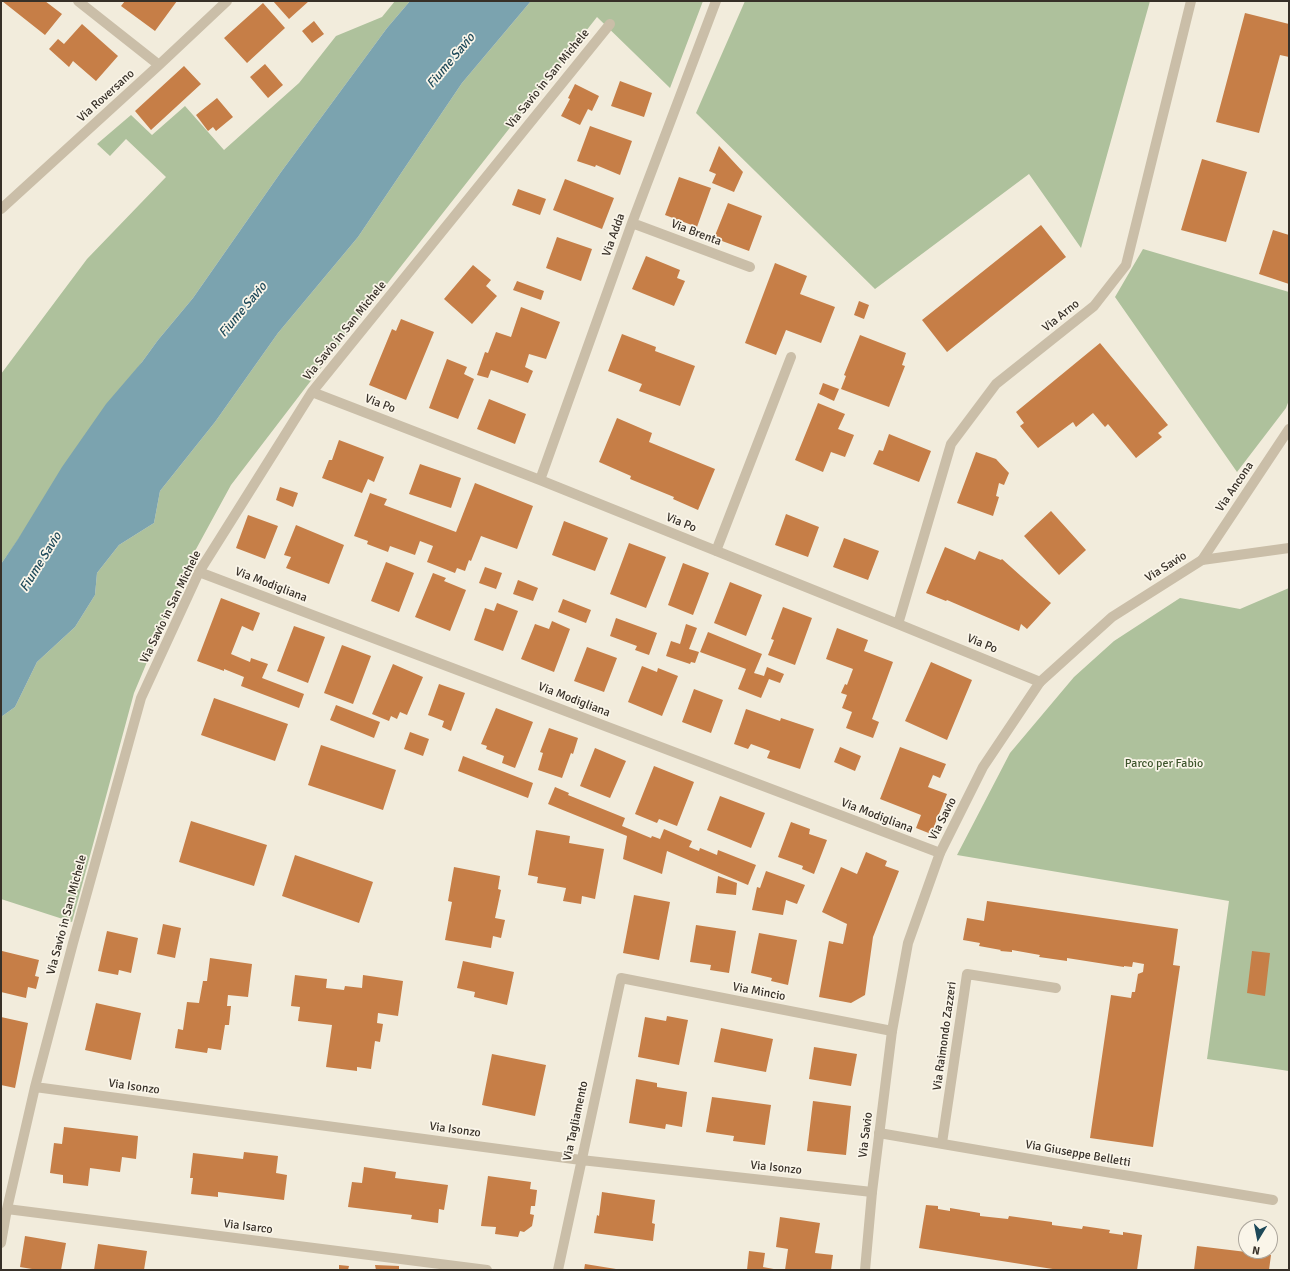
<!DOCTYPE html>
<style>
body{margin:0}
#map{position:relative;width:1290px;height:1271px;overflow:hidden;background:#f2ecdc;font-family:Signika,sans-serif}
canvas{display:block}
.frame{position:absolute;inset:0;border:2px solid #373028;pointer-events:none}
.north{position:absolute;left:1238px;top:1219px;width:40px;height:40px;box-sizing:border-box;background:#faf5e9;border:1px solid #aca69c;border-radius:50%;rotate:190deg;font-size:11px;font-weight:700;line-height:16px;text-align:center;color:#373028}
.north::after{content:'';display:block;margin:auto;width:14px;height:18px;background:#1e4959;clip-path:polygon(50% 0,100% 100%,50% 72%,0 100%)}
</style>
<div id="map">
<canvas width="1290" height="1271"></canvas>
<div class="frame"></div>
<div class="north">N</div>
</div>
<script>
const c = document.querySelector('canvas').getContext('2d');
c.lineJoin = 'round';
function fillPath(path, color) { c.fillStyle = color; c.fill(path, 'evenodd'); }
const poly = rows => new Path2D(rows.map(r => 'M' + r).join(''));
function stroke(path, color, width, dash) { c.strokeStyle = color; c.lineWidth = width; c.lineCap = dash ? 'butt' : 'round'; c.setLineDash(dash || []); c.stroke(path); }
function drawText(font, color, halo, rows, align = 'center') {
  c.font = font + ' Signika,sans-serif'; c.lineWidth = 3.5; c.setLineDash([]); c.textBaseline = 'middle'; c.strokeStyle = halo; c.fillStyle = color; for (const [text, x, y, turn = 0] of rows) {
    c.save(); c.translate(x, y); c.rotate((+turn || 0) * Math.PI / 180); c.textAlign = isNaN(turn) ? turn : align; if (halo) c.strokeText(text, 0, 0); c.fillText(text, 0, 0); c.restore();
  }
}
fillPath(poly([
 [395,1,410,1,387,28,281,172,193,298,158,340,142,362,1,564,1,374,87,259,166,177,126,139,110,156,97,144,131,115,152,135,185,106,224,150,299,83,336,36,382,17],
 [531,1,703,1,670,88,597,17,306,387,231,485,189,562,134,693,72,922,1,899,1,717,15,707,37,662,75,627,95,595,97,573,119,545,154,523,160,491,215,422,278,333,358,237,462,83],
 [745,1,1150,1,1081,248,1029,174,875,289,696,113],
 [1143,249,1289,292,1289,400,1286,408,1237,472,1115,297],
 [1289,588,1289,1071,1207,1059,1229,901,957,855,1010,753,1074,677,1114,641,1180,598,1240,609]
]), '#aec19c');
fillPath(poly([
 [410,1,531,1,462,83,358,237,278,333,215,422,160,491,154,523,119,545,97,573,95,595,75,627,37,662,15,707,1,717,1,564,18,539,62,467,106,404,142,362,158,340,193,298,281,172,387,28]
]), '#7ba3af');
fillPath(poly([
 [2,1,45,1,62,14,45,35],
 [125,1,177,1,155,31,121,6],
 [273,1,309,1,289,19],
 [263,3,285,28,247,63,224,38],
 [1245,13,1289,24,1289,57,1280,55,1259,133,1216,122],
 [314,21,324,34,312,43,302,31],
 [82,24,118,56,96,81,73,61,69,67,49,49,58,39,64,44],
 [265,64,283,85,268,98,250,77],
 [184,66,201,84,151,130,135,111],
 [620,81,652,93,644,117,611,106],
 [575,84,599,96,592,111,588,109,580,125,561,116,570,99,568,98],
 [217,98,233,117,216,131,213,127,208,131,196,115],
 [590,126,632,141,620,175,596,165,595,167,577,161],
 [719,146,743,172,734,192,712,183,716,174,709,171],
 [1202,159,1247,172,1226,242,1181,230],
 [679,177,711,188,697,227,665,215],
 [565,179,614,198,602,229,553,210],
 [518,189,546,199,540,215,512,205],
 [728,203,762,216,749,251,714,238],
 [1041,225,1066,257,947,352,922,320],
 [1273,230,1289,235,1289,284,1259,274],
 [557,237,592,249,581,281,546,268],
 [646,256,680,270,677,278,685,281,674,306,632,289],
 [775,263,807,276,800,294,835,307,821,343,786,330,776,355,745,343],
 [473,265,491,280,486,286,497,296,472,324,444,299],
 [517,281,544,291,541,300,513,290],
 [859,301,869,305,864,319,854,315],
 [521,307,560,322,546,359,529,354,525,367,533,371,528,383,491,370,488,378,477,375,485,352,488,353,496,332,511,337],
 [401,319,434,332,406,400,369,385,392,329,396,331],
 [622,334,656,347,655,351,695,366,680,406,639,391,642,384,608,371],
 [860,335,906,353,902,365,905,366,889,407,841,389,846,376,844,375],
 [1100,343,1168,425,1158,433,1162,437,1136,458,1108,424,1105,427,1093,413,1076,427,1073,422,1038,448,1020,426,1024,423,1016,412],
 [447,359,467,367,464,374,474,379,458,419,429,408],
 [823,383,839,389,834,401,819,394],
 [489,399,526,414,515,444,477,429],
 [818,403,845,414,838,429,854,435,845,457,831,452,823,472,795,460],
 [617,418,652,433,649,442,715,469,698,510,673,499,674,497,630,479,631,476,599,462],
 [889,434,931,451,919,482,873,464,879,450,883,451],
 [339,440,384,457,374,482,368,479,362,493,322,478,329,460,332,460],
 [976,452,996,459,1009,473,1004,485,999,483,996,496,999,497,993,516,957,503],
 [420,464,461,478,451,508,409,494],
 [475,483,533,506,517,549,481,536,471,561,469,560,465,571,457,568,455,573,427,562,433,546,420,541,415,555,390,546,388,552,367,544,368,541,354,536,370,493,387,499,384,505,456,532],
 [280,487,298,493,293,507,276,500],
 [1051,511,1086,550,1059,575,1024,536],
 [786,514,819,527,808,557,775,545],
 [248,515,278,526,265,559,236,548],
 [564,521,608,538,595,571,552,555],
 [296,525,344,545,329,584,286,568,291,557,284,555],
 [844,538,879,551,868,580,833,567],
 [629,543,666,557,646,608,610,594],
 [945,547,975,560,979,551,1001,560,1002,559,1051,603,1027,629,1021,624,1019,631,947,600,946,601,926,593],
 [386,562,414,573,399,612,371,601],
 [683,563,709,573,693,615,668,605],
 [485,567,502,573,496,589,479,583],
 [433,573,446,578,444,581,466,590,450,631,415,617],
 [518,580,538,588,533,601,513,594],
 [730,582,762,595,746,636,714,623],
 [221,598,260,613,253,631,242,626,231,654,250,662,251,658,268,664,262,678,304,694,299,708,241,686,244,677,224,669,224,671,197,661],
 [563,599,591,610,586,623,558,612],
 [497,603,518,611,503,651,474,640,485,608,494,611],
 [783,607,812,618,795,665,768,655,774,640,771,639],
 [616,618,657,633,649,655,635,650,637,646,610,636],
 [552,621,570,629,554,672,521,659,535,624,549,629],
 [686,624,697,628,689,649,699,652,695,663,691,662,690,664,666,656,671,641,680,644],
 [294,626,325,637,308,683,277,671],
 [837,628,868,640,864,651,893,662,872,719,879,722,873,738,846,728,852,712,842,708,847,695,841,693,845,684,847,685,853,669,826,659],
 [708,632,762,654,754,673,764,676,767,667,784,674,780,683,769,679,761,698,738,689,746,669,700,652],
 [342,645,371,656,353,704,324,693],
 [587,647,617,658,604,692,574,681],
 [931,662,972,680,947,740,905,721],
 [393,664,423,677,407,715,400,712,397,719,391,716,389,721,372,714],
 [642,666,657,672,658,668,678,676,662,716,628,702],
 [439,684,465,693,451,731,442,727,444,721,428,715],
 [694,689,723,700,711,733,682,722],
 [214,698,288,724,275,761,201,735],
 [336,705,380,722,374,738,330,720],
 [496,708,533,722,515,768,502,763,504,756,486,749,487,746,481,744],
 [746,709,780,721,781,718,814,729,800,769,767,758,770,751,751,744,748,749,734,744],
 [549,728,578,738,573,754,571,753,562,778,538,770,543,753,540,752],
 [410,732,429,739,423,756,404,749],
 [321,745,396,770,383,810,308,785],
 [840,747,861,756,855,771,834,762],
 [900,747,946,764,940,778,933,775,928,787,947,794,931,834,916,828,921,815,880,799],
 [595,748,626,761,610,798,580,786],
 [463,756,533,783,528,798,458,771],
 [654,766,694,782,677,826,659,819,657,823,635,814],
 [555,787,569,793,568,795,625,818,622,826,651,838,652,836,660,839,664,829,692,841,689,847,699,851,700,848,717,855,718,850,756,865,748,885,667,851,662,874,623,859,627,836,548,804],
 [720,796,765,813,751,848,707,830],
 [191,821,267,845,254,886,179,862],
 [791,822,810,829,809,834,827,840,814,874,802,869,803,866,778,857],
 [536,830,570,836,569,843,604,849,595,899,582,896,581,904,563,901,566,888,537,883,538,877,528,875],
 [866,852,887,861,885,866,899,871,873,937,865,995,851,1003,819,997,829,941,843,944,847,924,822,912,841,867,857,874],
 [295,855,373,882,359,923,282,896],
 [454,867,500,876,498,889,501,890,495,918,505,920,501,938,493,936,491,948,445,940,452,902,448,901],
 [766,871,805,885,797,904,786,900,783,915,752,910,757,887,760,888],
 [718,876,737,883,736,895,716,893],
 [634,895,670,902,659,960,623,953],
 [987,901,1178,929,1173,965,1180,966,1153,1147,1090,1138,1111,995,1131,998,1132,992,1135,992,1138,974,1143,972,1144,964,1133,962,1132,967,1124,966,1124,967,1067,958,1067,961,1039,957,1040,955,1012,950,1012,952,1000,951,1001,950,979,946,980,943,963,940,967,918,984,921],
 [163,924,181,928,175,958,157,954],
 [696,925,736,931,729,973,710,970,711,965,690,962],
 [107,931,138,938,131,973,119,970,118,975,98,971],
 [759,933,797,940,788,985,771,981,772,978,751,973],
 [2,951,39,960,35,976,39,977,36,989,28,987,26,998,1,992],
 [1252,951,1270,953,1265,996,1247,993],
 [210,958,252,964,248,997,228,995,227,1006,231,1006,229,1025,225,1025,221,1050,208,1048,207,1053,175,1048,178,1029,183,1030,187,1002,199,1003,203,981,207,981],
 [463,961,514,972,507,1005,474,997,475,992,457,988],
 [295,975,327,979,326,988,344,990,345,986,362,988,363,975,403,981,398,1016,378,1013,377,1023,383,1024,380,1042,375,1041,371,1069,357,1067,357,1071,326,1067,332,1025,298,1021,300,1007,291,1006],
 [96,1003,141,1013,131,1060,85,1050],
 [667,1016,688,1020,679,1065,638,1057,645,1017,666,1021],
 [1,1017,28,1023,15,1088,1,1085],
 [721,1028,773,1039,766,1072,714,1062],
 [814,1047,857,1054,851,1086,809,1079],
 [492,1054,546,1065,535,1116,482,1105],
 [636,1079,657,1083,657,1087,687,1092,682,1127,666,1124,665,1129,629,1123],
 [712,1097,771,1105,765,1145,733,1141,734,1136,706,1132],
 [813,1101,851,1106,846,1155,807,1151],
 [64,1127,138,1136,136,1159,122,1157,120,1172,90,1168,88,1186,63,1183,63,1175,50,1173,54,1143,62,1144],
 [244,1152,278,1156,276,1173,287,1175,284,1200,218,1192,218,1197,191,1194,193,1178,190,1178,193,1153,243,1159],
 [364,1167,396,1172,395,1178,448,1185,444,1210,439,1209,438,1223,411,1219,412,1215,348,1207,352,1182,362,1183],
 [488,1176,531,1182,530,1189,537,1190,535,1206,531,1206,530,1214,534,1215,532,1226,524,1232,520,1231,518,1237,495,1234,496,1227,481,1226],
 [602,1192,655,1200,652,1223,655,1224,653,1241,594,1233,597,1215,599,1216],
 [926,1205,938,1206,938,1209,950,1211,950,1208,980,1213,980,1216,1008,1219,1009,1216,1052,1222,1052,1225,1082,1229,1083,1226,1110,1230,1109,1233,1123,1235,1123,1232,1142,1235,1137,1270,1059,1270,919,1248],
 [780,1217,820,1223,815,1253,833,1255,831,1270,785,1270,788,1249,776,1247],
 [25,1236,66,1243,61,1270,38,1270,20,1267],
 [98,1244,147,1251,144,1270,94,1270],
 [1197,1246,1271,1255,1269,1270,1194,1270],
 [749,1251,765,1253,763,1267,779,1270,747,1270],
 [585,1264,616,1269,616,1270,584,1270],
 [339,1265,349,1266,348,1270,339,1270],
 [375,1265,399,1266,399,1270,376,1270]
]), '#c67e47');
stroke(poly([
 [78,1,159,65],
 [1,209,159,65,227,1],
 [632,223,750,267],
 [312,392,540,480,898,624,1040,682],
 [540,480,632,223,716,1],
 [716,551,791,357],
 [1202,560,1289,429],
 [199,572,940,853],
 [898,624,951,444,996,384,1094,306,1126,265,1191,1],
 [35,1087,581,1160,872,1192],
 [879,1133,1088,1169,1273,1200],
 [942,1143,967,974,1056,988],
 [7,1209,487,1270],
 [1,1243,7,1209,35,1087,73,943,141,698,199,572,312,392,610,24],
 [558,1270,621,978,892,1031]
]), '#cabea8', 10);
stroke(poly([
 [865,1270,872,1192,892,1031,908,943,940,853,983,767,1040,682,1112,617,1202,560,1289,548]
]), '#cabea8', 10);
drawText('12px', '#373028', '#faf5e9', [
 ["Via Savio in San Michele",548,79,-51],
 ["Via Roversano",106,96,-42],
 ["Via Brenta",696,233,21],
 ["Via Adda",614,235,-70],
 ["Via Arno",1061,316,-39],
 ["Via Savio in San Michele",345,331,-51],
 ["Via Po",380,404,21],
 ["Via Ancona",1235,487,-56],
 ["Via Po",681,523,22],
 ["Via Savio",1166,567,-32],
 ["Via Modigliana",271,585,21],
 ["Via Savio in San Michele",171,607,-64],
 ["Via Po",982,644,22],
 ["Via Modigliana",574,700,21],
 ["Via Modigliana",877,816,21],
 ["Via Savio",943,819,-63],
 ["Via Savio in San Michele",67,915,-75],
 ["Via Mincio",759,992,11],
 ["Via Raimondo Zazzeri",945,1036,-82],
 ["Via Isonzo",134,1087,8],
 ["Via Tagliamento",576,1121,-78],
 ["Via Isonzo",455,1130,8],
 ["Via Savio",866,1135,-83],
 ["Via Giuseppe Belletti",1078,1154,10],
 ["Via Isonzo",776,1168,6],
 ["Via Isarco",248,1227,7]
]);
drawText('12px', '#3e552c', '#faf5e9', [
 ["Parco per Fabio",1164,764]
]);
drawText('italic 13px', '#1e4959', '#faf5e9', [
 ["Fiume Savio",451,61,-50],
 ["Fiume Savio",243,310,-50],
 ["Fiume Savio",41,562,-58]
]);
</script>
